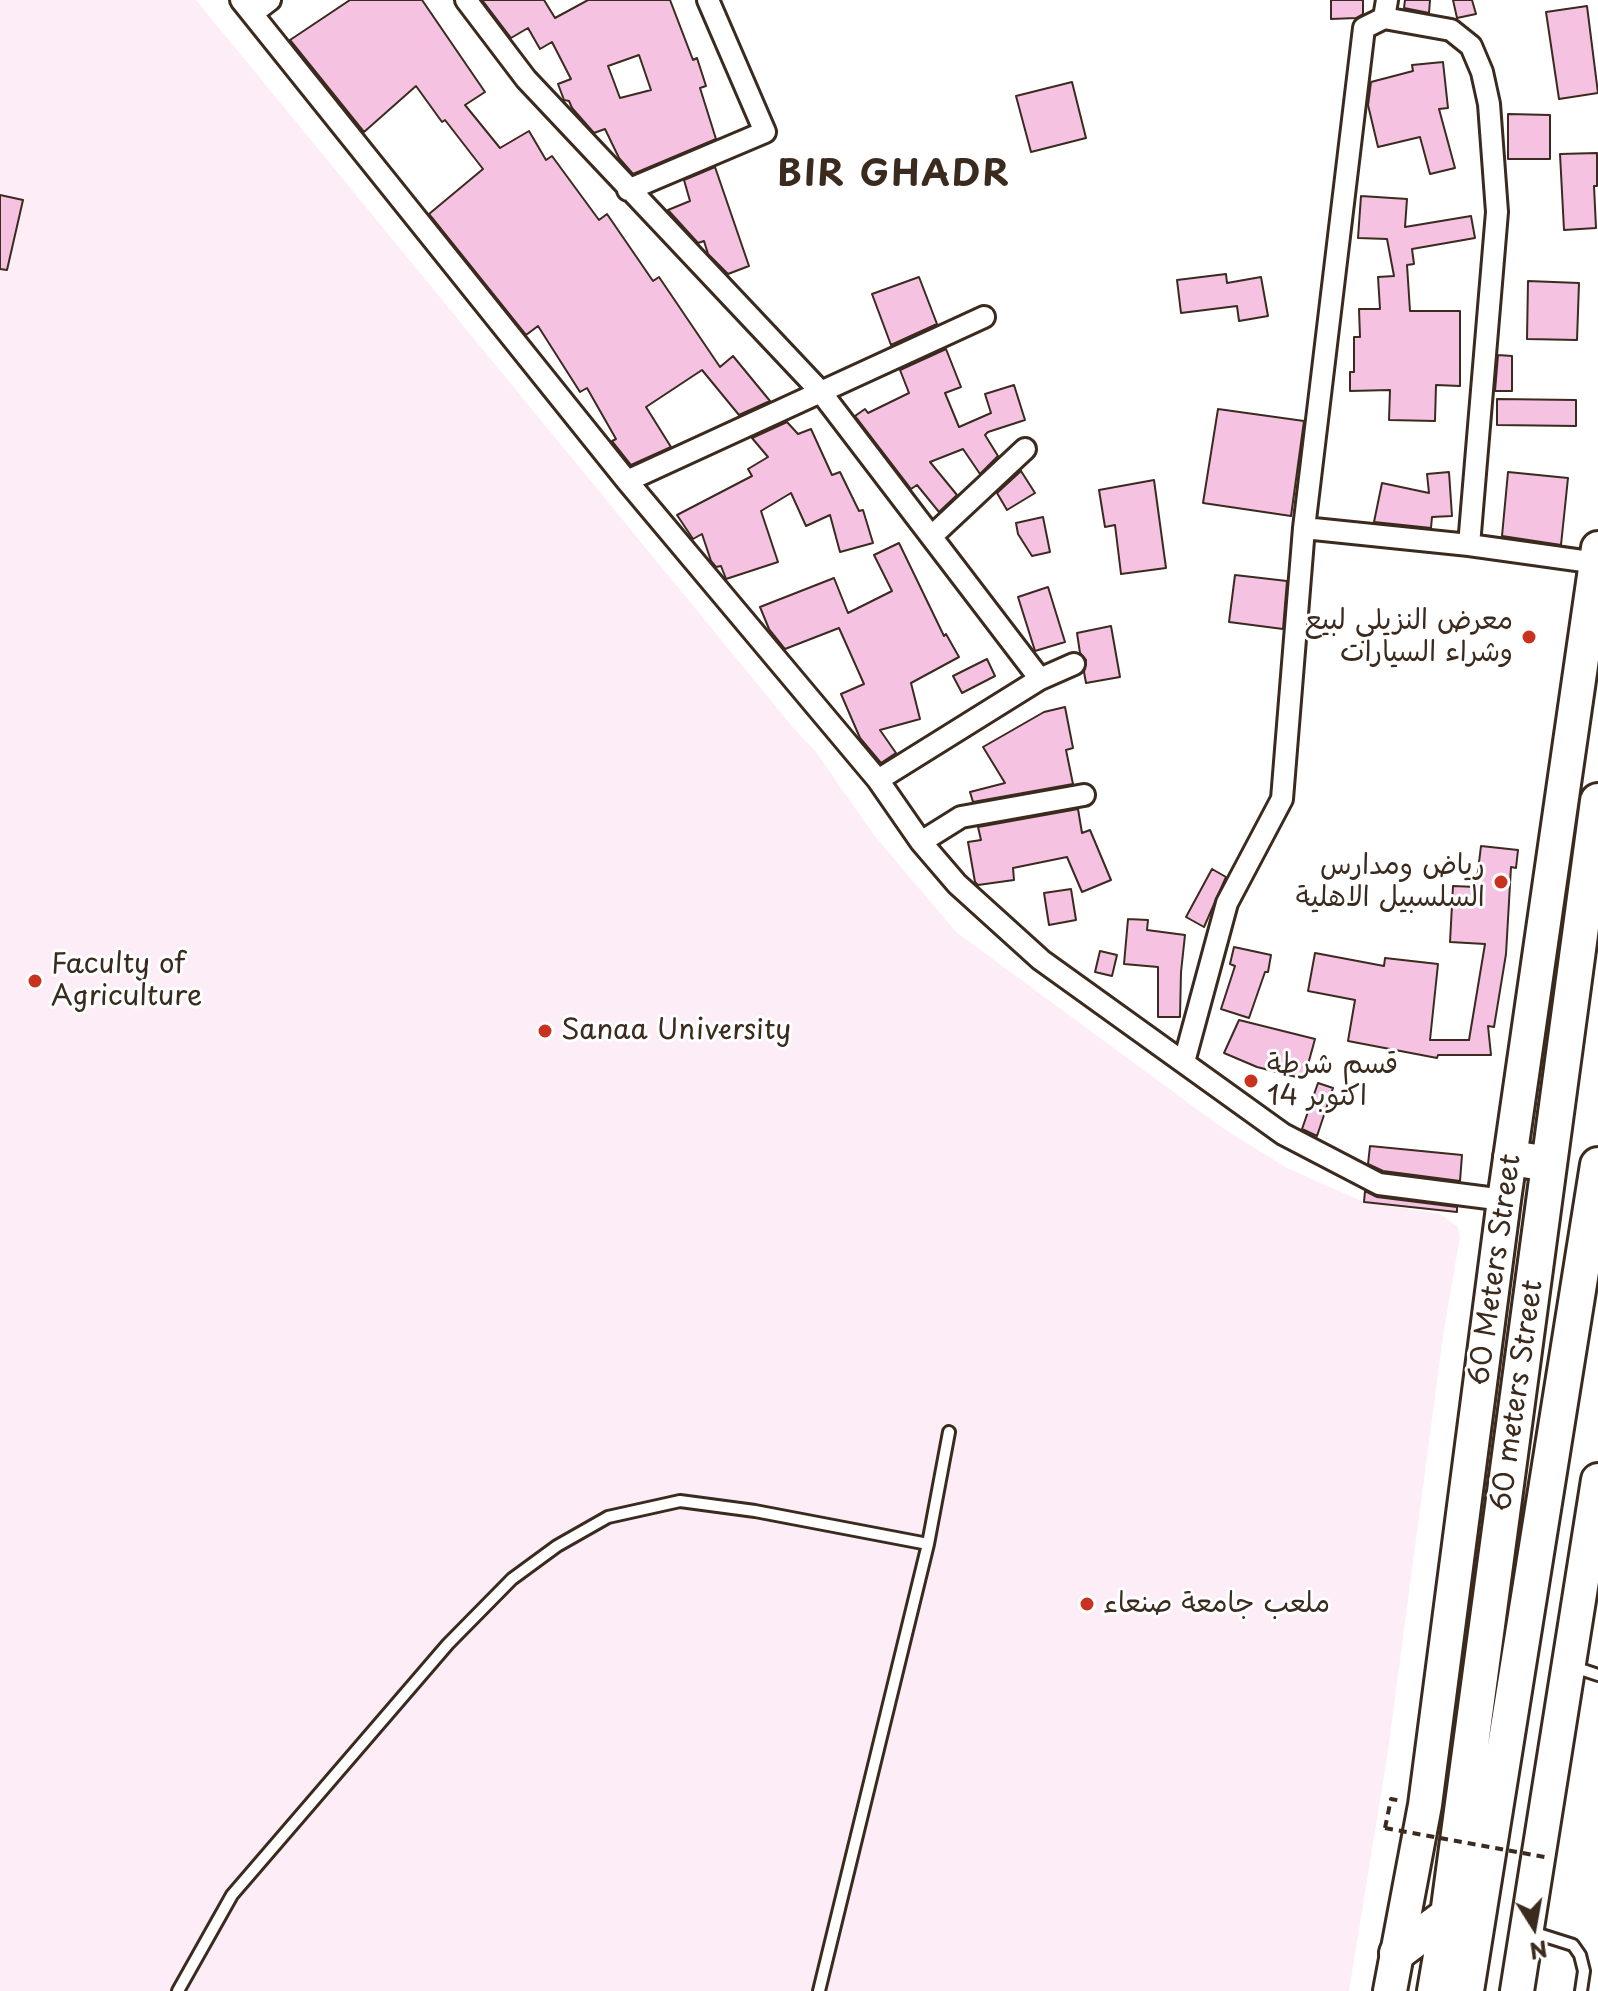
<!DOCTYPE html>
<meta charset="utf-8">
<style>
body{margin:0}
#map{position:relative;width:1598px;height:1991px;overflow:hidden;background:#fff;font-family:"Playpen Sans",sans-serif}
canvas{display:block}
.north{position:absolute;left:1494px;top:1887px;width:80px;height:80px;-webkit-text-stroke:6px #fff;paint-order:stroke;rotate:169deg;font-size:22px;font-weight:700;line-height:32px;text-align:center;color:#3b2a1e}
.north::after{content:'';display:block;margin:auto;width:28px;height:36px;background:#3b2a1e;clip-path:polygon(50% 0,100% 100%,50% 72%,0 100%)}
</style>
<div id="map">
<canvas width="1598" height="1991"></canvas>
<div class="north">N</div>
</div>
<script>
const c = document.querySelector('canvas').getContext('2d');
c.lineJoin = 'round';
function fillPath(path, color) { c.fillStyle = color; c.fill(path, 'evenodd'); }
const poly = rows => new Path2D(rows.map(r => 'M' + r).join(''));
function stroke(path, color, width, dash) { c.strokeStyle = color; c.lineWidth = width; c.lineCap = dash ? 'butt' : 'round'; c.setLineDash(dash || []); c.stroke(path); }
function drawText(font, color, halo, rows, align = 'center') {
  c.font = font + ' "Playpen Sans","Playpen Sans Arabic",sans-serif'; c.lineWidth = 6; c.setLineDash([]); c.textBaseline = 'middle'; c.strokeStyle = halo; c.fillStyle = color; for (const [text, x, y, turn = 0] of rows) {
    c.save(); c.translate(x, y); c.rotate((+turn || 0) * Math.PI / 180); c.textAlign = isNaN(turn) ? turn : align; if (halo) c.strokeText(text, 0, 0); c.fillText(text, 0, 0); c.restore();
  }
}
fillPath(poly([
 [0,0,196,0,791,725,816,752,874,835,956,932,1224,1129,1287,1168,1364,1202,1440,1214,1458,1227,1460,1237,1443,1336,1388,1751,1349,1991,0,1991]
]), '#fcedf6');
const building = poly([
 [350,0,422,0,485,92,465,105,500,148,529,131,546,160,552,156,599,220,607,214,653,281,659,277,720,367,733,356,770,401,739,415,702,370,646,407,671,447,631,465,612,441,616,439,587,388,580,392,538,326,526,335,429,214,483,169,445,120,442,122,416,86,364,132,290,40,350,0],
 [482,0,544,0,555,18,588,0,670,0,693,60,697,58,706,86,700,88,716,139,633,174,619,158,605,129,594,133,572,108,569,101,564,100,558,84,571,79,552,42,540,49,528,28,511,38,482,0],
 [639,55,651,90,620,98,608,66,639,55],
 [1331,0,1363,0,1363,14,1356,18,1331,19,1331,0],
 [1405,0,1430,0,1429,13,1404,8,1405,0],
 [1453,0,1472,0,1476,14,1457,18,1453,0],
 [1587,6,1598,93,1559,99,1546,12,1587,6],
 [1443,62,1448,108,1439,109,1455,168,1430,174,1420,137,1378,147,1368,105,1371,82,1413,71,1412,65,1443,62],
 [1072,82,1086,138,1031,152,1016,96,1072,82],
 [1508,114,1550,115,1550,159,1508,159,1508,114],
 [1597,153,1597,186,1594,186,1596,228,1564,230,1560,154,1597,153],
 [715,167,749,266,728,274,708,254,704,241,698,243,668,210,690,201,684,180,715,167],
 [0,195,23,200,7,270,0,269,0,195],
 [1361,196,1407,199,1405,227,1471,216,1475,238,1412,249,1414,264,1407,265,1410,311,1460,311,1460,386,1436,385,1435,421,1389,420,1390,390,1350,391,1350,372,1354,372,1354,337,1360,337,1359,309,1380,309,1378,277,1394,276,1387,239,1358,238,1361,196],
 [1226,274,1227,283,1261,277,1268,316,1239,321,1237,306,1181,313,1177,280,1226,274],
 [919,277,937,324,891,345,872,294,919,277],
 [1528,281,1579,283,1577,340,1527,339,1528,281],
 [946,349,961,387,945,393,959,427,991,413,985,394,1014,385,1025,420,988,432,985,435,998,456,980,474,963,449,930,462,957,495,939,512,917,485,911,489,855,416,865,409,868,413,909,393,900,370,946,349],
 [1498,355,1512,356,1512,391,1495,391,1498,355],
 [1497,399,1576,400,1576,426,1497,425,1497,399],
 [1218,409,1304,421,1291,516,1203,503,1218,409],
 [787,422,798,434,811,429,832,475,840,472,859,511,863,510,873,543,840,552,830,515,806,526,791,493,761,511,778,562,726,579,721,566,716,567,711,561,702,534,693,539,677,515,752,476,748,469,768,457,752,438,787,422],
 [1021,471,1035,493,1007,510,997,493,1021,471],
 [1449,472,1452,516,1432,517,1431,528,1374,522,1382,483,1429,493,1427,474,1449,472],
 [1508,472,1568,478,1561,545,1502,536,1508,472],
 [1154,480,1166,568,1121,574,1115,525,1105,527,1099,490,1154,480],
 [1043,517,1050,552,1032,556,1018,534,1016,523,1043,517],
 [899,543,944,636,946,634,959,657,911,683,920,719,880,730,896,753,881,763,860,738,841,694,864,684,839,628,785,649,769,629,760,607,834,578,848,613,892,591,874,555,899,543],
 [1235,575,1287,581,1283,629,1229,622,1235,575],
 [1048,587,1065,642,1035,651,1018,597,1048,587],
 [1111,626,1120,677,1086,683,1084,672,1086,660,1080,653,1077,633,1111,626],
 [987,659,995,676,962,693,953,676,987,659],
 [1065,707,1073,748,1066,750,1073,784,973,802,970,792,1005,783,983,747,1044,712,1065,707],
 [1078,809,1082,833,1090,830,1111,880,1082,892,1067,857,1013,868,1014,880,978,885,975,882,968,842,981,840,978,827,1078,809],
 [1481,846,1518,850,1516,868,1511,867,1506,954,1494,1027,1488,1026,1491,1055,1438,1055,1437,1058,1348,1041,1355,1000,1308,991,1315,953,1384,966,1385,958,1438,964,1430,1040,1469,1040,1485,944,1450,942,1453,886,1476,887,1481,846],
 [1212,869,1226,877,1204,927,1186,917,1212,869],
 [1071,889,1076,920,1049,925,1044,893,1071,889],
 [1128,919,1148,920,1147,930,1185,935,1181,972,1180,1017,1158,1017,1158,967,1124,964,1128,919],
 [1234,947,1271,955,1268,972,1265,972,1249,1018,1221,1009,1235,966,1230,964,1234,947],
 [1100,951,1117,955,1112,976,1095,972,1100,951],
 [1239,1020,1315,1039,1304,1079,1257,1067,1224,1053,1239,1020],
 [1318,1083,1333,1088,1317,1136,1302,1129,1318,1083],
 [1370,1146,1462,1155,1460,1181,1383,1171,1368,1164,1370,1146],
 [1365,1191,1377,1197,1457,1207,1457,1212,1364,1202,1365,1191]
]);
fillPath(building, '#f5c2e1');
stroke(building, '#3b2a1e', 2);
const service = poly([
 [1574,1667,1598,1675],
 [1532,1932,1573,1945,1580,1955,1584,1971,1581,1991],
 [178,1991,232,1895,448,1644,512,1579,557,1546,608,1517,680,1501,755,1511,928,1544],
 [819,1991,928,1544,949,1432]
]);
const minor = poly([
 [241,0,627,481,878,780,921,842,957,884,1041,960,1283,1134,1379,1184,1504,1200],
 [466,0,526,79,820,391,1040,679],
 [253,13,270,0],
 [1384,18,1451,30,1471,46,1482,72,1489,104,1497,212,1469,545],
 [628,190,765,132,708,0],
 [627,481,984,317],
 [1304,528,1469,545,1598,563],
 [932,536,1025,449],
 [878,780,1040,679,1074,664],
 [921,842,961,817,1084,795],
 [1184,1062,1227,903,1282,799,1304,528,1364,28,1384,18,1387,0]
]);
const primary = poly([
 [1390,1991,1425,1805,1504,1200,1598,548],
 [1517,1991,1598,1480]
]);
const trunk = poly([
 [1511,1158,1549,1164],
 [1397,1953,1448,1915],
 [1435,1991,1448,1915,1598,801],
 [1466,1991,1598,1165]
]);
stroke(service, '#3b2a1e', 16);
stroke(minor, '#3b2a1e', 26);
stroke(primary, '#3b2a1e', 38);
stroke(trunk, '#3b2a1e', 40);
stroke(poly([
 [1385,1828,1391,1799,1402,1801]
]), '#3b2a1e', 4, [8, 6]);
stroke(service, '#fff', 10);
stroke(minor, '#fff', 20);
stroke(primary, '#fff', 32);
stroke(trunk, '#fff', 34);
stroke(poly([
 [1385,1828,1550,1858]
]), '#3b2a1e', 4, [8, 6]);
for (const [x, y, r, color] of [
 [1529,637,8,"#c8321e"],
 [1501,882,8,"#c8321e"],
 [35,981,8,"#c8321e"],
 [545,1031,8,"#c8321e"],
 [1251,1081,8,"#c8321e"],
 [1087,1604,8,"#c8321e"]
]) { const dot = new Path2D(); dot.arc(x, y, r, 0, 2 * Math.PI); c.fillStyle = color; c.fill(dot); stroke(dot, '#fff', 3); }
drawText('28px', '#3b2a1e', '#fff', [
 ["معرض النزيلي لبيع",1513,621,"right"],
 ["وشراء السيارات",1513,653,"right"],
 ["رياض ومدارس",1485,866,"right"],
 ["السلسبيل الاهلية",1485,898,"right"],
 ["Faculty of",51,965],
 ["Agriculture",51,997],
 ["Sanaa University",561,1031],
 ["قسم شرطة",1267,1065],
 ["14 اكتوبر",1267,1097],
 ["ملعب جامعة صنعاء",1103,1604]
], 'left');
drawText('28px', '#3b2a1e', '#fff', [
 ["60 Meters Street",1496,1270,-82],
 ["60 meters Street",1518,1396,-82]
]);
c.letterSpacing = '2px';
drawText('bold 36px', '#3b2a1e', '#fff', [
 ["BIR GHADR",894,176]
]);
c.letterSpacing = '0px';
</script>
